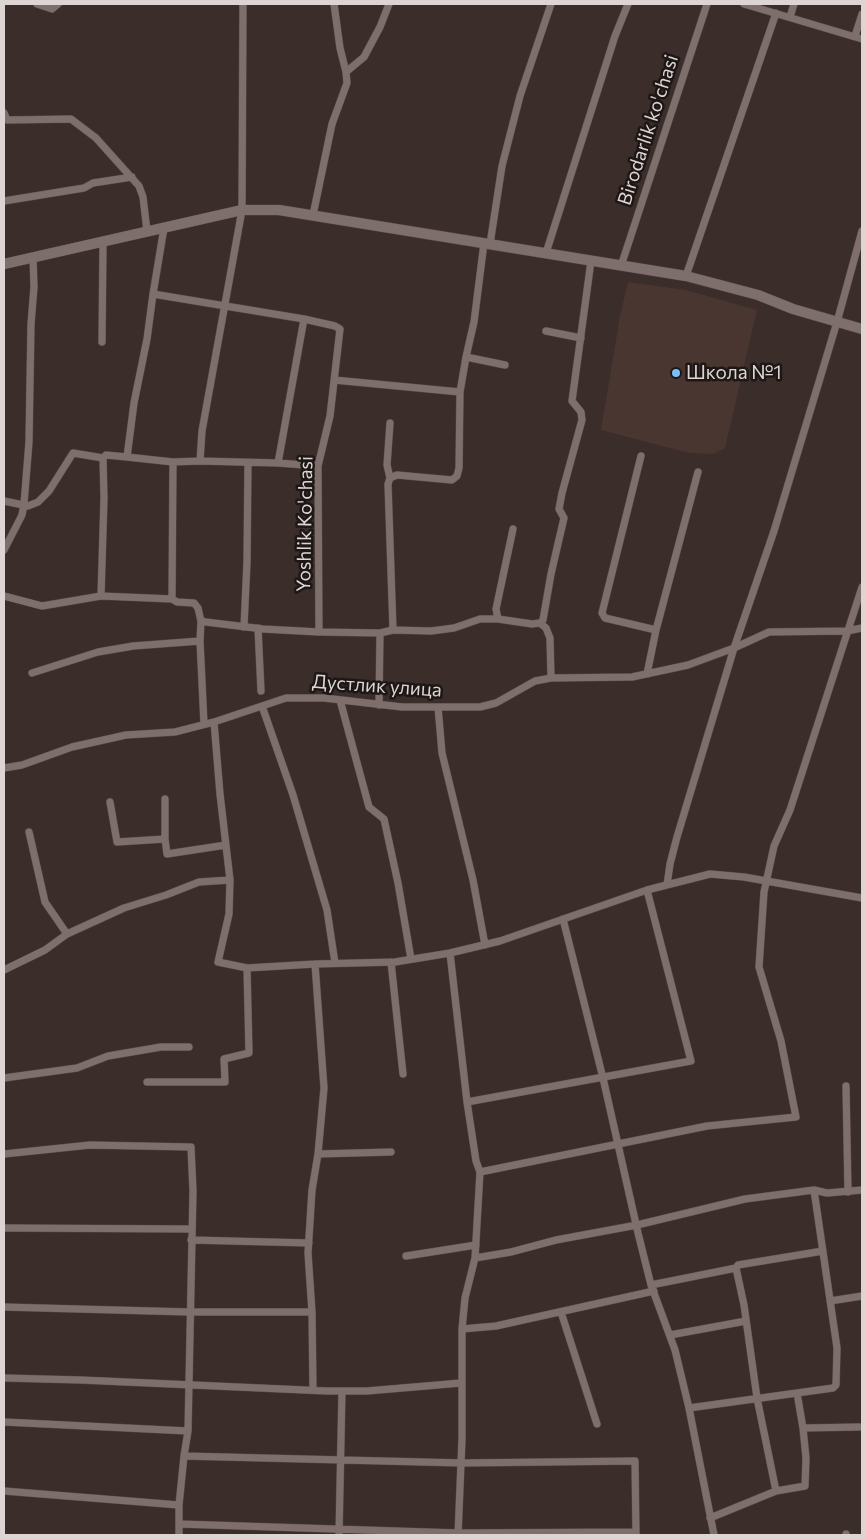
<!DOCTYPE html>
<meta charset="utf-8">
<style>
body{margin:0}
#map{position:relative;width:866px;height:1539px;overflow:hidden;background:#3a2d2a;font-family:Commissioner,sans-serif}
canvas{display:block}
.frame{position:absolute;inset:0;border:5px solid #ddd5d3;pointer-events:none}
</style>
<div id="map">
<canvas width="866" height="1539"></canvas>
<div class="frame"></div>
</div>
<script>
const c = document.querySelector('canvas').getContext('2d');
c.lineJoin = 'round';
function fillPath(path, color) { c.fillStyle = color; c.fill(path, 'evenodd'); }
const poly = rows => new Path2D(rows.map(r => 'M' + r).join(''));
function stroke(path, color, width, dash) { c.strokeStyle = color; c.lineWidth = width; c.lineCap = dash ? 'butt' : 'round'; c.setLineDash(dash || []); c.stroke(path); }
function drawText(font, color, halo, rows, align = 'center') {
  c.font = font + ' Commissioner,sans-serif'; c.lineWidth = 5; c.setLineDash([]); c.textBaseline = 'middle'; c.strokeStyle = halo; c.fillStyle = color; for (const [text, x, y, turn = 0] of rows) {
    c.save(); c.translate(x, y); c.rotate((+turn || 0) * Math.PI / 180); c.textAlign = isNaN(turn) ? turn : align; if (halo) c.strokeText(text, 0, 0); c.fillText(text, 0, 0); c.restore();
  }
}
fillPath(poly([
 [628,282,686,290,757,310,725,448,713,454,689,453,601,430,620,316]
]), '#493631');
const street = poly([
 [37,4,52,9,58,4],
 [243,4,242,210,202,431,200,461,278,463],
 [744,4,862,39],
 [790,17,794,4],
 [855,36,862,14],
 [346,72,364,57,380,27,389,4],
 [4,113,7,120,71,119,96,138,139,186,143,197,147,231],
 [4,201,84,188,93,183,132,177],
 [313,215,332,124,347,83,346,72,340,48,334,4],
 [484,243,474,322,466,357,505,365],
 [490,244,502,166,520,96,551,4],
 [546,253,615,36,628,4],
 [621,266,707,4],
 [686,276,776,13],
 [153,294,304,319,335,326,340,329,330,416,318,466,319,632],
 [304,319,278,463,318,466],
 [546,331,581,338],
 [102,342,103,243],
 [334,380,460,392],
 [641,456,602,613,605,618,656,630],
 [127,457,173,462,200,461],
 [390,478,387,465,390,423],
 [4,501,28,506,38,502,49,491,73,453,103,458],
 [4,550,22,515,24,504,29,442,31,324,34,287,33,257],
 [4,596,42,606,101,596,172,599,177,602,194,603,198,608,201,621,206,622,263,629,319,632,380,633,393,630,431,631,454,628,480,619,498,619,532,624,540,623,543,620,551,574,564,518,559,509,562,493,582,420,581,412,572,401,591,261],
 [101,596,104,498,103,458,106,455,127,457,134,403,147,339,153,294,164,228],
 [172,599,173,462],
 [498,619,496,609,513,529],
 [540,623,546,628,550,638,551,678],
 [244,627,247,562,248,463],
 [258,628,261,691],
 [393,630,388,484,390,478,397,475,452,480,457,476,459,468,460,392,466,357],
 [200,641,204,724],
 [32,673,98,652,133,646,200,641,201,621],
 [647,674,656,630,698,472],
 [340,700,369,807,384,819,398,883,411,959],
 [379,705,380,633],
 [262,706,293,795,327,910,335,963],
 [438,707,442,753,473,880,485,945],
 [214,722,220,794,230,880,229,914,218,962,247,968],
 [4,768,22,765,72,747,126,735,175,732,214,722,286,698,324,698,402,707,480,707,496,703,535,681,551,678,632,677,688,665,734,648,769,632,847,631,862,628],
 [165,799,165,839,167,854,226,845],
 [110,802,117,842,165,839],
 [29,832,45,902,67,934],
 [667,885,670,864,677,837,734,648,774,531,837,322,862,231],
 [563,919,603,1078,638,1233,651,1285,675,1350,689,1408,714,1535],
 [450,953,467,1102,476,1161,480,1172,475,1258,465,1298,462,1329,462,1439,458,1535],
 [391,962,403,1074],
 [4,970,45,950,67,934,124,908,166,895,199,882,230,880],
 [4,1078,77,1068,108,1056,161,1047,189,1047],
 [147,1082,225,1082,224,1059,249,1053,247,968,315,964,395,962,450,953,500,941,647,890,710,874,744,877,862,898],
 [846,1086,848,1192],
 [467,1102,691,1061,647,890],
 [4,1154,90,1145,191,1147,193,1191,188,1431,184,1456,179,1505,179,1535],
 [318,1154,391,1152],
 [480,1172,707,1126,796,1117,781,1041,759,967,764,892,774,846,790,810,862,587],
 [4,1228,191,1229],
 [191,1240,309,1243],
 [406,1256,476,1245],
 [475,1258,511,1252,556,1240,637,1225,745,1199,814,1190,827,1193,862,1190],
 [736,1268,738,1265,823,1251],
 [651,1285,736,1268,744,1305,757,1398,776,1491,710,1518],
 [830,1301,862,1296],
 [4,1307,189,1312,312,1312],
 [561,1312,597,1424],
 [462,1329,496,1326,654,1291],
 [670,1335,746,1321],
 [4,1378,81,1380,327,1391,367,1391,461,1383],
 [313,1390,312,1312,308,1253,312,1190,318,1154,324,1088,315,964],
 [797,1393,803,1428,859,1427],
 [689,1408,833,1388,836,1385,837,1348,814,1190],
 [4,1422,188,1431],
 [184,1456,462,1463,635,1461,636,1535],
 [4,1491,179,1505],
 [776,1491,805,1486,806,1458,803,1428],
 [179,1524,458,1533,636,1532],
 [846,1534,846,1535],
 [339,1535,342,1391]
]);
const secondary = poly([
 [4,264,242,210,279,210,686,276,758,295,793,309,862,329]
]);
stroke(street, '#554b49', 8);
stroke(secondary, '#554b49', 11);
stroke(street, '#7e6f6c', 7);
stroke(secondary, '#7e6f6c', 10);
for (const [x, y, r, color] of [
 [676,373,5,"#79bff8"]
]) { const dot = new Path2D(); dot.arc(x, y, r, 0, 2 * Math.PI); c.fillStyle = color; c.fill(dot); stroke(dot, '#1d1716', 2); }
drawText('19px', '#ddd5d3', '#1d1716', [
 ["Birodarlik ko'chasi",648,130,-72],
 ["Yoshlik Ko'chasi",305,524,-89],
 ["Дустлик улица",377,686,4]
]);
drawText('19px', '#ddd5d3', '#1d1716', [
 ["Школа №1",686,373]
], 'left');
</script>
